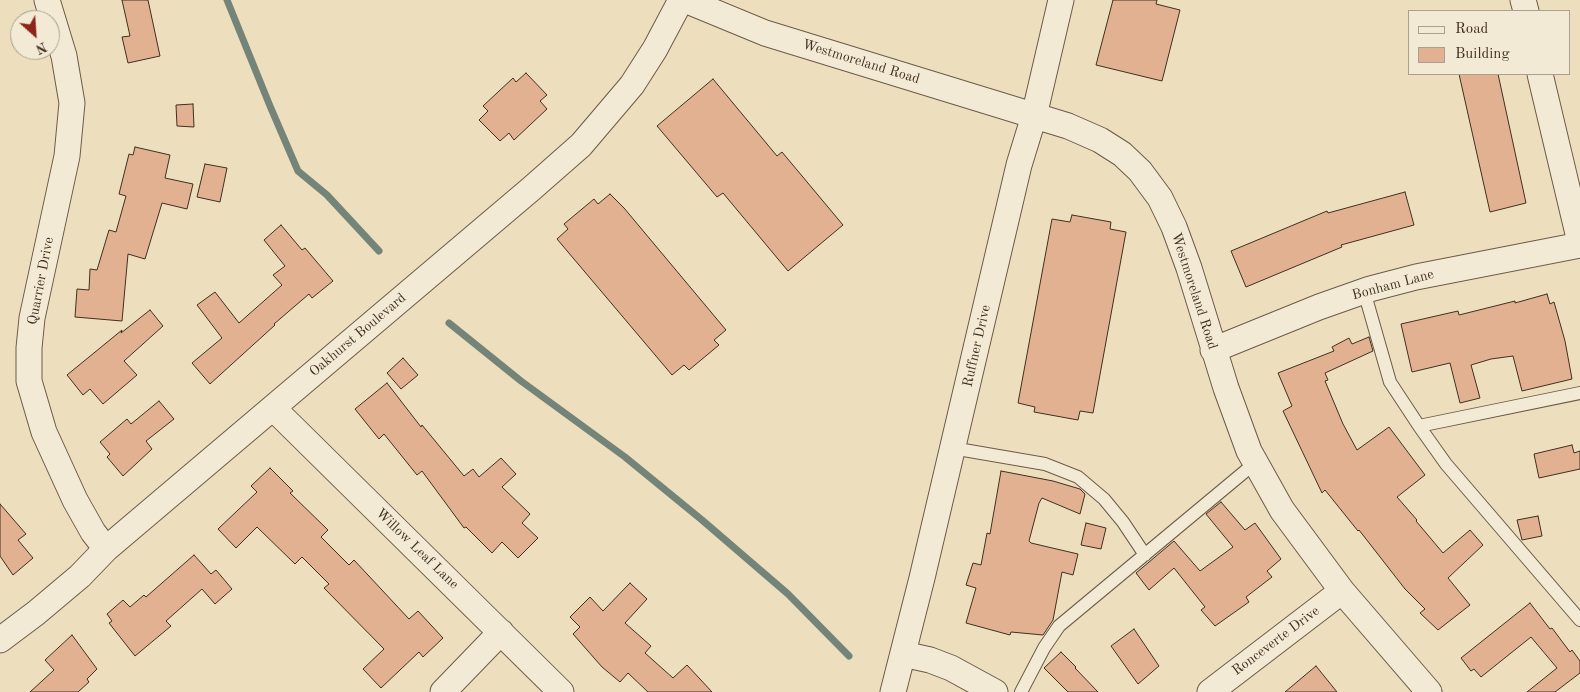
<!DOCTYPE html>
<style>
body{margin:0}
#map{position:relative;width:1580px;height:692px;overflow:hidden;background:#eddfbe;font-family:"Old Standard TT",serif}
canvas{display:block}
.legend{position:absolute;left:1408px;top:10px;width:162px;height:65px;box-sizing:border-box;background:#f3ead5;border:1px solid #ab9f8d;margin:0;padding:6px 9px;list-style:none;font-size:15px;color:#402f20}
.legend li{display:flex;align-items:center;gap:10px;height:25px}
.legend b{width:25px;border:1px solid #ab9f8d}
.north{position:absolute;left:10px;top:10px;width:50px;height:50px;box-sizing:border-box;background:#f3ead5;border:1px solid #ab9f8d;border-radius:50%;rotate:154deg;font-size:14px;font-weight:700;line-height:20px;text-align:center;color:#402f20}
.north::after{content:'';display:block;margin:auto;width:18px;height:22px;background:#8f2418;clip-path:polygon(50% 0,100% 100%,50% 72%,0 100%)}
</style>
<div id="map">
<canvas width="1580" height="692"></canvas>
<ul class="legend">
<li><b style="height:6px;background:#f3ead5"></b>Road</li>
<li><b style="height:14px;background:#e2b191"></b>Building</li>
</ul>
<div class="north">N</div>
</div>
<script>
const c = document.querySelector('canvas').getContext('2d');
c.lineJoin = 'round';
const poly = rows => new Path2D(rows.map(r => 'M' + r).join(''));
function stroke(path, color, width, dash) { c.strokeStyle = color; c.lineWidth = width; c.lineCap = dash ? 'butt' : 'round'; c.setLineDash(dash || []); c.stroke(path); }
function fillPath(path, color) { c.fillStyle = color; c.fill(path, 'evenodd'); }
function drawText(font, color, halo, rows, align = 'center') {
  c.font = font + ' "Old Standard TT",serif'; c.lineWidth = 4.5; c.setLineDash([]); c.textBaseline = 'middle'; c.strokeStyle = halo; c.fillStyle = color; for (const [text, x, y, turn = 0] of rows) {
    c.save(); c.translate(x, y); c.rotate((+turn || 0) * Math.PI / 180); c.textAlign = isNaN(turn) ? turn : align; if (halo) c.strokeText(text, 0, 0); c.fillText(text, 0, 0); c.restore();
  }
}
stroke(poly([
 [227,0,270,106,298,171,327,195,379,251],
 [449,323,521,381,625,457,702,520,788,594,849,656]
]), '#758478', 7);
const building = poly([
 [122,0,148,0,160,56,128,63,122,37,130,36,122,0],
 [1113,0,1157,0,1156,4,1180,10,1162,81,1096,65,1113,0],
 [526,73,547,95,540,101,547,109,514,140,509,133,500,141,479,120,488,111,483,106,513,78,516,82,526,73],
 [1459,74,1498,74,1526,203,1490,212,1459,74],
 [713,79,777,156,782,152,843,225,788,271,723,193,717,197,657,126,713,79],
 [193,104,194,127,177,126,176,105,193,104],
 [135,147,170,155,165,178,193,184,187,209,162,203,145,259,128,254,122,321,75,317,77,289,89,290,90,269,97,270,109,230,116,232,126,196,119,194,129,154,133,155,135,147],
 [205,164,227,168,220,202,197,197,205,164],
 [1405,192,1414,225,1341,245,1342,247,1246,287,1231,251,1327,211,1328,213,1405,192],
 [610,194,624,208,726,330,714,340,719,345,689,370,684,365,672,375,557,239,568,229,564,224,594,199,598,204,610,194],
 [1072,215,1111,222,1110,229,1126,232,1093,413,1080,411,1078,420,1034,412,1035,407,1018,403,1052,219,1070,222,1072,215],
 [281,225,302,250,305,248,333,281,312,298,309,294,274,324,275,325,210,384,192,363,222,338,197,305,215,292,239,323,282,285,273,275,285,266,264,240,281,225],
 [1547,294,1550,304,1554,302,1565,341,1572,379,1522,391,1513,356,1491,359,1471,365,1480,398,1460,403,1450,363,1412,372,1401,324,1458,311,1459,315,1515,301,1515,303,1547,294],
 [150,310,163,326,124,361,137,375,103,404,90,389,83,395,67,375,122,330,121,333,150,310],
 [1369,337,1373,351,1325,373,1328,380,1325,381,1343,424,1357,450,1389,427,1425,475,1397,497,1417,520,1416,521,1443,553,1470,530,1483,545,1448,578,1470,605,1438,630,1420,613,1425,609,1405,589,1359,530,1358,531,1325,490,1322,493,1283,411,1292,406,1278,373,1334,351,1332,347,1349,338,1352,344,1369,337],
 [403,358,418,375,401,389,387,373,403,358],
 [387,383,421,427,422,425,464,476,473,469,479,477,501,458,516,474,502,487,530,514,522,523,538,538,518,558,502,542,492,553,466,527,464,528,422,471,417,475,384,434,379,439,355,409,387,383],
 [159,401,174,419,146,441,152,449,123,476,107,457,110,454,100,442,127,419,131,424,159,401],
 [1572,445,1574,453,1580,451,1580,469,1539,478,1534,454,1572,445],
 [270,468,293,491,290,493,328,530,321,537,349,565,354,560,409,619,418,611,443,638,423,657,419,652,381,688,363,669,384,649,324,588,329,584,302,557,295,564,257,527,236,548,218,529,257,492,251,486,270,468],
 [1001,471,1053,481,1080,489,1085,494,1080,514,1042,498,1039,503,1029,541,1031,543,1078,554,1073,575,1062,572,1053,620,1043,635,1011,632,1010,635,966,623,976,588,966,585,973,563,981,565,987,533,990,534,1001,471],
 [1221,502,1245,530,1255,523,1281,559,1267,571,1272,577,1246,597,1249,602,1215,626,1201,610,1205,607,1174,568,1149,590,1136,573,1174,541,1200,571,1233,547,1206,514,1221,502],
 [0,504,26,534,18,540,33,558,13,575,0,556,0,504],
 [1538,516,1542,536,1522,540,1517,520,1538,516],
 [1086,523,1106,528,1101,549,1081,545,1086,523],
 [194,555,211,574,216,570,232,589,215,604,202,589,166,621,171,626,135,656,109,623,112,621,107,614,123,600,130,607,144,595,146,597,194,555],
 [630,583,647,599,625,623,651,646,645,653,673,678,687,665,712,692,648,692,628,673,620,682,602,667,573,634,580,627,570,617,590,597,603,611,630,583],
 [1530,603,1550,629,1552,628,1570,652,1572,650,1580,661,1580,673,1555,692,1527,692,1557,668,1531,637,1481,677,1474,669,1471,671,1461,658,1530,603],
 [1134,629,1159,666,1138,684,1111,646,1134,629],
 [72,635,97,669,87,679,89,682,78,692,30,692,54,670,45,660,72,635],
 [1061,652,1076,667,1075,668,1098,692,1068,692,1044,668,1061,652],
 [1316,666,1337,692,1285,692,1316,666]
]);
fillPath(building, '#e2b191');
stroke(building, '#402f20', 1);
const service = poly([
 [1364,291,1390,382,1419,426,1446,464,1580,620],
 [1419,426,1580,393],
 [952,448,1045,464,1078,477,1104,499,1123,522,1145,555],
 [1021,692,1044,648,1059,626,1255,463]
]);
const minor = poly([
 [47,0,64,56,72,103,67,156,32,318,29,348,29,381,44,432,75,500,93,532,106,549],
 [685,0,765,33,1068,126,1100,140,1122,154,1140,171,1160,198,1174,227,1189,268,1226,388,1249,451,1282,510,1342,591,1429,692],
 [1523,0,1526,11],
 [1540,74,1580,242],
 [1213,350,1319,307,1370,289,1416,277,1580,245],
 [273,408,561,692],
 [0,640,36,613,80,576,106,549,531,189,581,145,632,85,655,49,681,0],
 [903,654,930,660,951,668,995,692],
 [443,692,501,632],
 [893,692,922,578,1019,165,1034,116,1061,0],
 [1210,692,1342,591]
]);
stroke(service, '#6b5b48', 14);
stroke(minor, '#6b5b48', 27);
stroke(service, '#f3ead5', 12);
stroke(minor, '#f3ead5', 25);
drawText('14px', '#402f20', '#f3ead5', [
 ["Westmoreland Road",861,62,17],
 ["Quarrier Drive",41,281,-79],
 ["Bonham Lane",1393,285,-15],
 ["Westmoreland Road",1194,291,72],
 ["Oakhurst Boulevard",358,335,-40],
 ["Ruffner Drive",977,346,-77],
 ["Willow Leaf Lane",417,549,44],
 ["Ronceverte Drive",1276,641,-37]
]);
</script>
